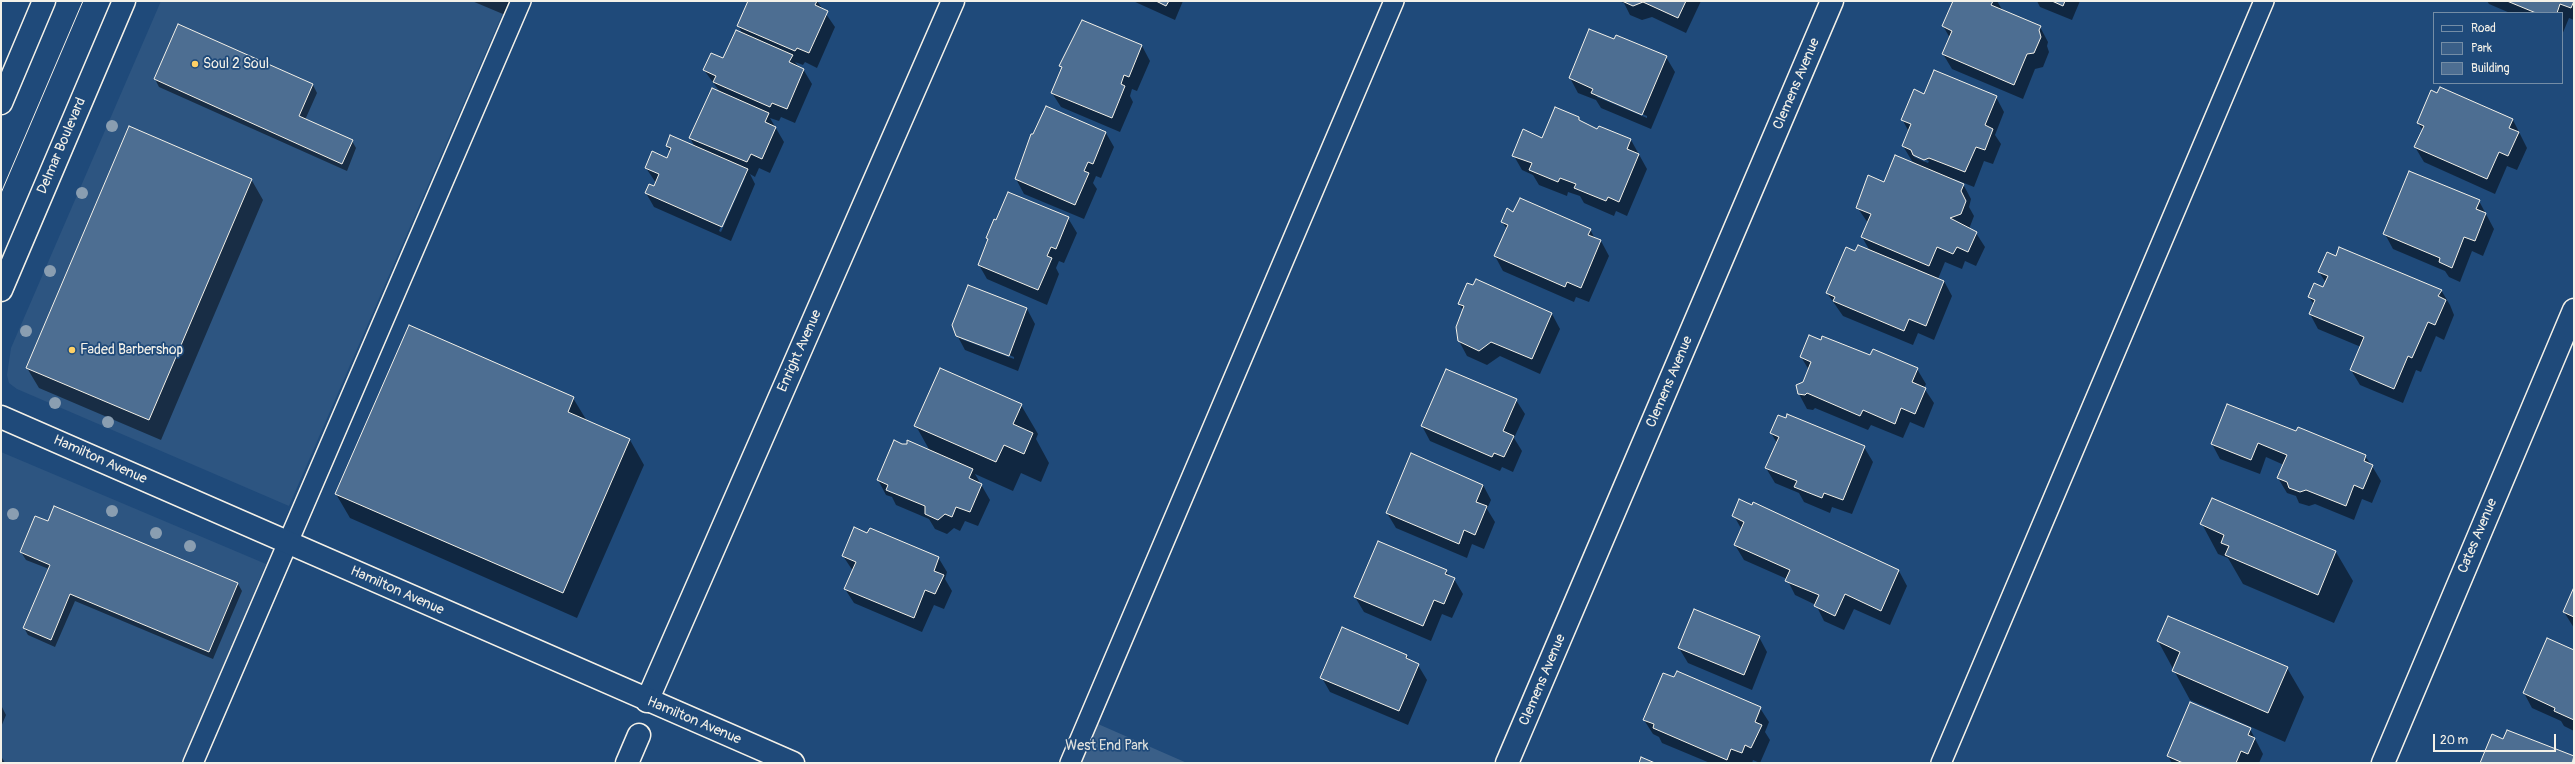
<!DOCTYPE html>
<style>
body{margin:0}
#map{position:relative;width:2575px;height:764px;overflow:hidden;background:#1f4a7a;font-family:Pangolin,sans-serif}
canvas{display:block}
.frame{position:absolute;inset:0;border:2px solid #f4f1e8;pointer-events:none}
.legend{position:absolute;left:2433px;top:12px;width:130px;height:72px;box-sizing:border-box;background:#1f4a7a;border:1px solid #748da6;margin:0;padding:5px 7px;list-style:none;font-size:12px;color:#f4f1e8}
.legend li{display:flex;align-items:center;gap:8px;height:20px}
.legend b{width:20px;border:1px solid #748da6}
.scale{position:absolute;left:2433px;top:734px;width:123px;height:18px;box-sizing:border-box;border:2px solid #f4f1e8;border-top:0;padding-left:5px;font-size:12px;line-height:14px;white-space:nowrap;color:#f4f1e8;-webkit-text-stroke:3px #1f4a7a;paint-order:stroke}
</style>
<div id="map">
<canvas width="2575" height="764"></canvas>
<div class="frame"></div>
<ul class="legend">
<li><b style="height:5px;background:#1f4a7a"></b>Road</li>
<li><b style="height:11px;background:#3a5f88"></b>Park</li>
<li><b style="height:11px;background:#4d6e92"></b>Building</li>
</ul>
<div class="scale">20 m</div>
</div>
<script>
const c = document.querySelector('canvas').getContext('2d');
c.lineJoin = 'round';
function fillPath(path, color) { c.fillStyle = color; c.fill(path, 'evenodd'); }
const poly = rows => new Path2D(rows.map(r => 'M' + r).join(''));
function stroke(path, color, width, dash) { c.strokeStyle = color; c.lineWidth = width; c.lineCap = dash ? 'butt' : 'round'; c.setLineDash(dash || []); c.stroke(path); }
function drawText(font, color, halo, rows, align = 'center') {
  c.font = font + ' Pangolin,sans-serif'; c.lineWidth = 3.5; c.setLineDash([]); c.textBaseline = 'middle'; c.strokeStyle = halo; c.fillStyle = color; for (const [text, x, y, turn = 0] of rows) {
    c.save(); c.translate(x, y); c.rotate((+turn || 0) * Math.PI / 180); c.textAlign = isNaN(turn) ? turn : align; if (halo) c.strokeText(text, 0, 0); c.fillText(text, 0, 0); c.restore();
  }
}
fillPath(poly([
 [161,1,508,1,289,506,17,389,9,383,7,375,11,348],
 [1,452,266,564,182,763,1,763]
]), '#2d5581');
fillPath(poly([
 [1098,724,1187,763,1081,763]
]), '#3a5f88');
fillPath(poly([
 [472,1,517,1,510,17],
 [749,1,817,1,835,27,817,68,805,62,803,65,795,62,799,67,803,69,812,84,795,123,781,117,779,121,770,118,784,142,770,173,759,168,755,177,750,174,755,184,731,241,654,207,646,193,655,187,656,183,646,168,667,159,670,152,667,146,695,147,690,138,720,92,704,70,724,60,743,35,738,25],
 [743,178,745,178,721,232,719,231],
 [1133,1,1183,1,1175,20],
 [1619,1,1701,1,1686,33,1652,17,1642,20,1630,15,1624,3],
 [1954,1,1997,1,2003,11,2040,27,2048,42,2047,46,2049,52,2043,67,2035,69,2023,99,1952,69,1943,54,1950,38,1943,26],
 [2037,1,2080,1,2072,20,2040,7],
 [2487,1,2574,1,2574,20,2569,18,2562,35,2562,13,2510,13,2489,4],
 [1082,21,1142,46,1150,61,1137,91,1132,89,1130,96,1133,102,1120,132,1061,107,1052,93,1062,69,1061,66],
 [178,25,313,85,317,93,305,120,352,141,356,148,347,171,159,87,155,79],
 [1614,40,1666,57,1675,72,1651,129,1601,108,1596,100,1578,93,1570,78],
 [1597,95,1647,116,1647,118,1597,97],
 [1924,95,1996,97,2004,112,1995,135,2001,144,1993,164,1984,161,1974,187,1954,179,1953,180,1963,184,1971,199,1969,207,1974,216,1969,229,1976,233,1985,247,1976,266,1965,261,1962,269,1945,262,1938,279,1944,281,1952,296,1934,340,1918,333,1913,345,1843,316,1827,293,1856,252,1870,251,1862,237,1868,223,1857,207,1885,183,1921,167,1912,161,1903,146,1909,132,1902,119],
 [1914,154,1929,161,1928,163,1914,157],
 [1046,108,1106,133,1114,147,1101,178,1096,176,1093,183,1097,189,1084,219,1024,194,1016,179,1026,155,1024,152],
 [1579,118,1581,123,1598,130,1631,140,1647,169,1627,216,1616,211,1614,216,1584,203,1580,196,1568,192,1567,196,1539,185,1533,175,1522,170,1514,156],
 [2513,120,2527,148,2517,170,2507,166,2495,194,2424,162,2415,147,2423,131,2418,123],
 [251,179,263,200,161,440,39,388,27,368],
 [2479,201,2494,229,2483,256,2472,251,2460,282,2449,277,2445,271,2393,249,2385,234],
 [1068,218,1077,233,1064,263,1059,261,1056,268,1059,274,1047,305,987,279,979,265,989,241,987,238],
 [1502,222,1590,229,1595,239,1601,241,1609,256,1589,302,1576,297,1574,302,1503,271,1495,256,1507,229],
 [2337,257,2441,290,2450,305,2454,315,2444,340,2436,336,2421,372,2416,370,2403,403,2360,385,2351,370,2361,347,2318,329,2310,314,2314,305,2309,297,2324,288,2326,283,2319,272],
 [968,286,1027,309,1035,324,1018,371,965,350,957,335],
 [961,336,1014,357,1014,359,961,339],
 [1459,304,1552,314,1560,329,1540,374,1500,356,1487,365,1467,356,1459,341,1463,311],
 [1821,341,1917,369,1926,384,1924,388,1934,403,1924,428,1910,422,1903,438,1871,425,1868,430,1815,408,1813,410,1807,409,1799,394,1809,370,1801,357],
 [573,398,587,421,630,440,644,465,577,618,350,518,336,494],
 [1516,400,1525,414,1514,438,1522,451,1513,472,1502,467,1500,471,1430,441,1422,426],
 [1021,405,1038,434,1036,439,1049,463,1041,482,1021,473,1013,491,975,474,990,500,978,526,965,521,960,531,954,528,947,534,935,529,929,519,896,505,892,497,886,495,878,480,902,445,930,451,916,426],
 [1771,433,1864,447,1873,462,1852,514,1832,507,1830,513,1804,502,1799,493,1775,483,1766,468,1777,443],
 [2296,433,2365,456,2372,466,2381,481,2372,503,2362,499,2354,520,2315,504,2309,506,2299,503,2296,496,2287,493,2278,478,2284,465,2266,457,2260,474,2220,459,2212,444],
 [1483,485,1491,500,1487,509,1495,522,1484,549,1472,544,1467,558,1396,528,1387,513],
 [2213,499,2336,552,2353,581,2334,623,2243,584,2228,558,2218,554,2202,524],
 [1753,503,1899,571,1907,586,1890,625,1854,609,1844,630,1824,621,1816,605,1795,595,1787,579,1744,560,1735,545,1742,530,1734,516],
 [868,534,938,557,947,572,945,579,952,591,944,609,934,605,922,632,854,603,845,589,853,571,843,556],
 [21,552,238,584,242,591,213,659,75,601,55,647,28,635,24,628,49,569,26,560],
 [1446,571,1450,577,1454,579,1463,594,1452,618,1442,614,1431,641,1364,612,1355,597],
 [2574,590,2574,628,2564,612],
 [1342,628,1407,656,1410,661,1418,665,1427,680,1408,725,1330,692,1322,678],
 [1759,637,1767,652,1752,690,1688,663,1679,648],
 [2158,641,2287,668,2304,697,2285,742,2190,700],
 [2574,651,2574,731,2564,726,2561,721,2532,708,2524,693],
 [1,705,6,715,1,727],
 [1760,708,1769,722,1765,732,1770,740,1760,763,1753,760,1752,763,1710,763,1662,743,1659,737,1653,734,1644,720],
 [2250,729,2263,754,2259,763,2172,763,2168,756],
 [1,756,5,763,1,763]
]), '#0007');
const building = poly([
 [748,1,817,1,815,5,828,11,809,53,797,48,795,51,737,26,748,1],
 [1156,1,1169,1,1166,6,1156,1],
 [1622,1,1686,1,1678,18,1643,2,1633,6,1622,1],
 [1953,1,1993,1,1991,5,2041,26,2039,30,2041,37,2034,53,2027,54,2014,85,1942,54,1952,31,1942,26,1953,1],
 [2052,1,2065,1,2063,6,2052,1],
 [2507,1,2574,1,2571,8,2560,4,2557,13,2536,13,2507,1],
 [1082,20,1142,45,1129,77,1124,75,1121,84,1125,86,1112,118,1051,93,1062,67,1059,66,1082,20],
 [178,24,313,84,299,116,353,140,342,164,154,79,178,24],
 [1589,29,1614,39,1616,35,1667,56,1642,115,1591,93,1593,89,1569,78,1589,29],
 [736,30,793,55,789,62,804,69,787,109,772,103,770,107,713,82,716,76,703,70,711,53,723,58,736,30],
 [1934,70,1997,96,1985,125,1993,129,1985,150,1976,147,1965,172,1929,158,1924,160,1913,155,1911,150,1902,146,1911,124,1901,120,1914,89,1924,94,1934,70],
 [2440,87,2513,119,2509,128,2519,132,2508,156,2499,152,2487,179,2414,147,2424,126,2417,123,2431,90,2437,93,2440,87],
 [712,88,769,113,765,122,776,127,762,159,751,154,747,162,689,138,712,88],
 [1046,106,1106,132,1093,164,1088,162,1084,171,1089,173,1075,205,1015,179,1031,134,1033,134,1046,106],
 [1555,107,1579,117,1579,120,1597,129,1599,126,1631,139,1627,149,1639,154,1619,202,1608,197,1606,201,1574,188,1576,184,1560,178,1558,182,1529,170,1532,163,1512,156,1523,129,1542,138,1555,107],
 [129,126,252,179,149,420,26,368,129,126],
 [670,135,748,169,722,227,645,193,649,184,654,186,659,174,645,168,652,151,667,158,671,148,666,146,670,135],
 [1895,155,1964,184,1961,191,1966,201,1961,214,1950,218,1977,232,1968,252,1957,247,1953,254,1937,247,1929,266,1861,237,1871,214,1856,208,1868,175,1884,182,1895,155],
 [2409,171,2480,200,2476,209,2486,213,2475,241,2464,237,2452,268,2439,262,2440,258,2383,234,2409,171],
 [1008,192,1069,217,1056,249,1051,247,1047,256,1052,258,1038,290,978,265,988,239,986,238,994,219,996,220,1008,192],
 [1520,198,1591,229,1588,235,1601,240,1581,288,1567,282,1565,287,1494,256,1508,225,1501,222,1507,208,1513,212,1520,198],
 [1858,245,1944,281,1926,326,1909,319,1904,331,1833,301,1835,297,1826,293,1846,247,1855,251,1858,245],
 [2339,247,2442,290,2438,296,2446,300,2435,325,2428,322,2412,358,2408,356,2394,389,2350,370,2364,337,2309,314,2315,300,2308,297,2314,283,2323,287,2328,276,2318,272,2327,252,2336,256,2339,247],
 [1476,279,1552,313,1532,359,1491,342,1479,351,1458,341,1456,327,1464,306,1458,304,1467,283,1473,285,1476,279],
 [968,285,1027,308,1009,356,956,336,952,325,968,285],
 [409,325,574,397,568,412,630,439,563,593,335,494,409,325],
 [1809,335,1821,340,1822,336,1870,355,1873,349,1918,368,1912,382,1926,388,1915,414,1901,408,1895,424,1863,410,1860,416,1807,393,1805,395,1798,394,1796,385,1803,382,1811,362,1800,357,1809,335],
 [940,368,1022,404,1013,424,1033,433,1024,454,1004,445,996,462,914,426,940,368],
 [1446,369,1517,399,1503,431,1514,436,1504,457,1494,453,1492,457,1421,426,1446,369],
 [2227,404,2296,431,2298,427,2366,455,2364,461,2373,465,2363,489,2354,485,2346,506,2306,490,2300,492,2289,488,2287,482,2277,478,2287,455,2258,443,2251,460,2211,444,2227,404],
 [1787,414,1865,446,1843,500,1824,493,1822,498,1794,487,1797,481,1765,468,1779,437,1770,433,1778,415,1786,418,1787,414],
 [894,440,902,444,907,444,907,440,973,469,969,478,982,484,970,512,956,507,952,517,945,514,938,520,925,514,925,506,886,490,888,485,877,480,894,440],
 [1411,453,1483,485,1476,502,1487,506,1475,535,1464,530,1459,544,1386,513,1411,453],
 [2212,498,2336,551,2318,595,2225,555,2229,546,2221,543,2224,535,2200,524,2212,498],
 [1739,499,1752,505,1753,502,1899,570,1881,611,1845,594,1835,616,1814,606,1819,595,1785,581,1790,570,1734,545,1744,522,1732,516,1739,499],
 [54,506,238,583,209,652,70,594,51,640,23,628,50,565,20,552,35,516,48,521,54,506],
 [854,527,867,533,870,528,939,557,934,571,944,575,935,594,925,590,914,618,844,589,856,562,842,556,854,527],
 [1378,541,1447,570,1445,574,1455,578,1444,604,1434,600,1423,626,1354,597,1378,541],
 [2574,587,2574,617,2563,612,2574,587],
 [1694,609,1760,636,1744,675,1678,648,1694,609],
 [2168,616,2288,667,2268,713,2172,671,2180,652,2157,641,2168,616],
 [1342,627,1407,655,1406,658,1419,664,1399,711,1320,678,1342,627],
 [2547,638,2574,650,2574,720,2554,711,2555,708,2523,693,2547,638],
 [1677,671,1761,707,1755,722,1762,725,1751,748,1745,745,1742,753,1731,749,1727,760,1653,728,1654,724,1643,720,1663,673,1674,677,1677,671],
 [2190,702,2251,728,2248,735,2255,738,2248,754,2241,751,2236,763,2183,763,2167,756,2190,702],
 [2507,730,2574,756,2572,763,2480,763,2492,734,2503,739,2507,730],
 [1641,757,1655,763,1639,763,1641,757]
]);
fillPath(building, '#4d6e92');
stroke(building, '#f4f1e8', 1);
const lane = poly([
 [193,763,521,1],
 [1070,763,1394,1],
 [1941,763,2264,1]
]);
const street = poly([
 [647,701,953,1],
 [627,763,639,735],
 [1507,763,1832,1],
 [2383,763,2574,310]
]);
const secondary = poly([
 [1,103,44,1],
 [1,290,124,1],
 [1,417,793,763]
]);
stroke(lane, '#f4f1e8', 22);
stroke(street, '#f4f1e8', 25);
stroke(secondary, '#f4f1e8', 25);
stroke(lane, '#1f4a7a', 19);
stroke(street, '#1f4a7a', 22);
stroke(secondary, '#1f4a7a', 22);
stroke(poly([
 [1,193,83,1]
]), '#f4f1e8', 1);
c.fillStyle = '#8a9eb1';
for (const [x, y] of [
 [112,126],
 [82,193],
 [50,271],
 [26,331],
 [55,403],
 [108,422],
 [112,511],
 [13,514],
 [156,533],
 [190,546]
]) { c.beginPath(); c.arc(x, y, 6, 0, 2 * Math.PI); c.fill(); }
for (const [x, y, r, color] of [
 [195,64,4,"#ffd166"],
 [72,350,4,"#ffd166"]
]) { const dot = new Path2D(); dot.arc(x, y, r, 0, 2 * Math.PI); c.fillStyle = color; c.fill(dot); stroke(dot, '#1f4a7a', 1.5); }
drawText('14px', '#f4f1e8', '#1f4a7a', [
 ["Soul 2 Soul",203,64],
 ["Faded Barbershop",80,350]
], 'left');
drawText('14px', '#f4f1e8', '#1f4a7a', [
 ["Clemens Avenue",1797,84,-67],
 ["Delmar Boulevard",62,146,-67],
 ["Enright Avenue",800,351,-66],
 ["Clemens Avenue",1670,382,-67],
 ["Hamilton Avenue",100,460,24],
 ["Cates Avenue",2478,536,-67],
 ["Hamilton Avenue",397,591,24],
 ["Clemens Avenue",1543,680,-67],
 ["Hamilton Avenue",694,721,23]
]);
drawText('14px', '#e1e2de', '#1f4a7a', [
 ["West End Park",1107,746]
]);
</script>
